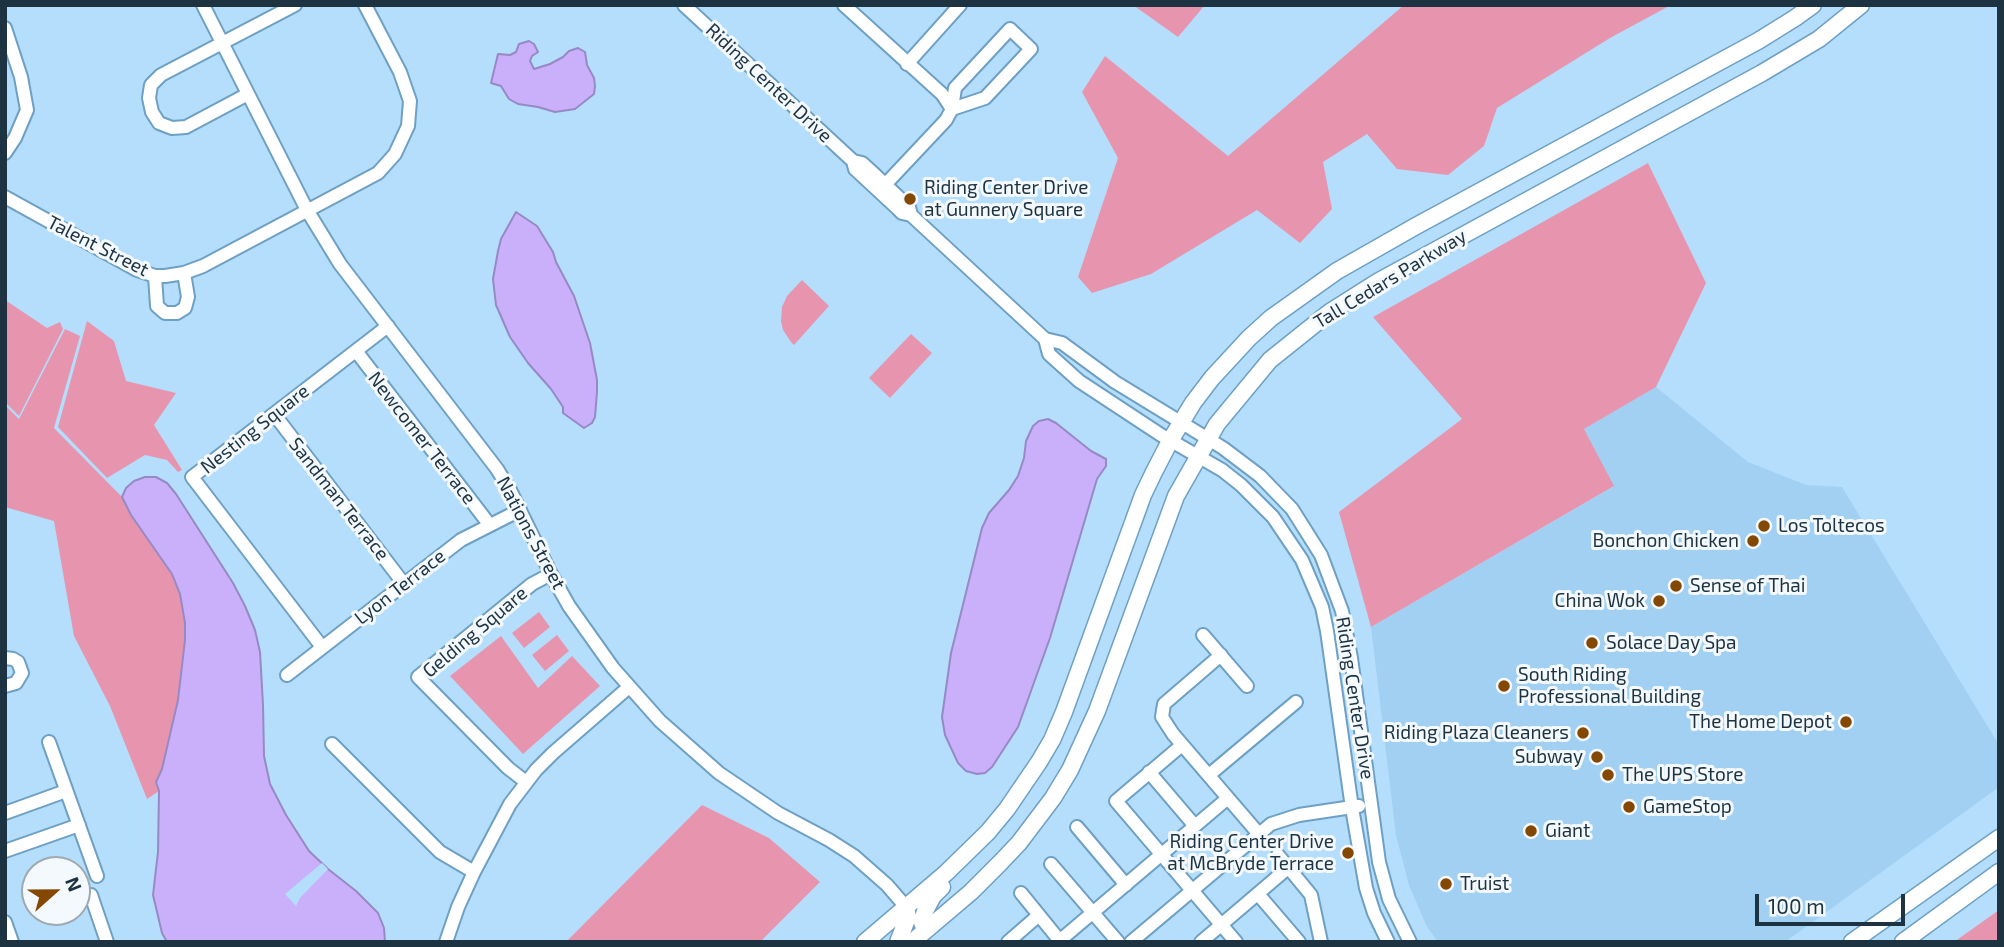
<!DOCTYPE html>
<style>
body{margin:0}
#map{position:relative;width:2004px;height:947px;overflow:hidden;background:#b4defc;font-family:"Exo 2",sans-serif}
canvas{display:block}
.frame{position:absolute;inset:0;border:7px solid #1d3342;pointer-events:none}
.north{position:absolute;left:21px;top:856px;width:70px;height:70px;box-sizing:border-box;background:#f4f9fd;border:2px solid #9eaab2;border-radius:50%;rotate:69deg;font-size:19px;font-weight:700;line-height:28px;text-align:center;color:#1d3342}
.north::after{content:'';display:block;margin:auto;width:24px;height:32px;background:#844802;clip-path:polygon(50% 0,100% 100%,50% 72%,0 100%)}
.scale{position:absolute;left:1755px;top:894px;width:150px;height:32px;box-sizing:border-box;border:4px solid #1d3342;border-top:0;padding-left:9px;font-size:21px;line-height:24px;white-space:nowrap;color:#1d3342;-webkit-text-stroke:5px #f4f9fd;paint-order:stroke}
</style>
<div id="map">
<canvas width="2004" height="947"></canvas>
<div class="frame"></div>
<div class="north">N</div>
<div class="scale">100 m</div>
</div>
<script>
const c = document.querySelector('canvas').getContext('2d');
c.lineJoin = 'round';
function fillPath(path, color) { c.fillStyle = color; c.fill(path, 'evenodd'); }
const poly = rows => new Path2D(rows.map(r => 'M' + r).join(''));
function stroke(path, color, width, dash) { c.strokeStyle = color; c.lineWidth = width; c.lineCap = dash ? 'butt' : 'round'; c.setLineDash(dash || []); c.stroke(path); }
function drawText(font, color, halo, rows, align = 'center') {
  c.font = font + ' "Exo 2",sans-serif'; c.lineWidth = 6; c.setLineDash([]); c.textBaseline = 'middle'; c.strokeStyle = halo; c.fillStyle = color; for (const [text, x, y, turn = 0] of rows) {
    c.save(); c.translate(x, y); c.rotate((+turn || 0) * Math.PI / 180); c.textAlign = isNaN(turn) ? turn : align; if (halo) c.strokeText(text, 0, 0); c.fillText(text, 0, 0); c.restore();
  }
}
fillPath(poly([
 [1656,387,1748,462,1806,485,1842,487,1999,745,1999,787,1785,942,1438,942,1426,925,1409,885,1396,835,1371,627,1613,487,1584,429]
]), '#a1d0f2');
fillPath(poly([
 [1133,5,1205,5,1178,37],
 [1404,5,1671,5,1610,38,1497,108,1484,146,1448,175,1397,169,1367,134,1323,162,1332,209,1300,243,1257,210,1151,274,1092,293,1078,277,1118,158,1082,92,1105,56,1228,156],
 [1648,163,1706,283,1656,387,1584,429,1614,486,1371,627,1339,512,1462,419,1373,317],
 [802,280,829,306,794,345,791,342,783,330,781,321,782,307,787,296],
 [5,300,47,328,60,322,63,329,19,416,5,402],
 [87,321,114,341,126,381,176,393,154,425,182,470,178,472,167,460,145,455,107,478,58,427],
 [65,329,80,336,54,428,122,497,131,515,172,574,180,594,185,623,185,640,178,700,162,769,156,782,159,791,147,799,110,706,74,636,54,521,5,507,5,405,19,419],
 [911,334,932,353,890,398,869,378],
 [539,612,550,627,524,648,512,633],
 [557,635,569,651,545,671,532,655],
 [501,636,538,688,572,656,600,686,523,754,450,676],
 [702,805,769,838,820,882,760,942,566,942],
 [1999,910,1999,942,1954,942]
]), '#e795ae');
const water = poly([
 [529,41,534,44,538,52,532,56,530,61,534,69,550,64,563,57,569,51,578,48,585,52,587,65,594,78,595,86,594,94,575,109,555,112,538,107,518,104,509,99,501,86,491,83,498,54,510,55,516,52,519,44,529,41],
 [516,212,537,226,553,252,556,262,574,296,590,343,597,380,597,392,595,417,592,423,584,428,563,413,563,407,551,389,528,363,510,337,496,305,493,279,498,251,501,239,516,212],
 [1048,419,1056,423,1091,451,1106,459,1106,466,1097,479,1050,638,1018,727,992,767,985,773,977,774,966,771,958,763,945,735,942,717,951,653,982,528,989,513,1009,490,1018,476,1024,458,1026,441,1033,426,1039,421,1048,419],
 [145,477,156,477,167,483,176,494,233,583,245,606,255,630,260,652,263,705,264,756,270,784,286,815,309,851,328,869,356,891,378,913,384,928,385,942,167,942,162,933,153,895,158,852,159,791,156,782,162,769,178,700,185,640,185,623,180,594,172,574,131,515,122,497,126,488,134,481,145,477]
]);
fillPath(water, '#cab0fb');
stroke(water, '#968ac4', 2);
fillPath(poly([
 [322,863,328,869,300,898,296,906,285,894]
]), '#b4defc');
const minor = poly([
 [203,5,307,210,340,264,497,469,510,490,551,574,569,606,613,668,660,721,719,773,778,813,829,840,854,856,887,885,906,907],
 [684,5,853,161,862,163,873,173,909,207,911,215],
 [844,5,942,94,952,109],
 [5,28,21,77,27,110,15,138,5,153],
 [907,64,960,5],
 [248,94,186,127,172,128,159,123,152,112,149,98,151,85,161,75,295,5],
 [853,161,855,169,897,208,902,213,911,215,1045,339,1062,343,1115,382,1223,448,1260,476,1292,509,1321,555,1342,611,1351,658,1379,862,1389,899,1410,942],
 [882,188,946,120,952,109,955,88,1010,29,1031,49,985,98,952,109],
 [5,197,137,270,155,276,165,276,184,273,203,266,378,173,395,154,408,126,410,101,400,72,365,5],
 [155,276,157,306,165,313,177,313,185,308,188,297,184,273],
 [1045,339,1049,354,1079,381,1161,435,1222,470,1241,485,1273,517,1302,560,1322,607,1327,631,1352,808,1366,888,1374,913,1388,942],
 [356,351,489,524],
 [274,414,404,584],
 [1203,635,1247,686],
 [322,647,192,477,388,326],
 [1221,655,1164,704,1162,717,1173,734,1258,833],
 [5,658,13,659,18,662,22,673,16,683,5,686],
 [287,675,461,540,520,510],
 [49,742,97,876],
 [332,744,440,852,474,872],
 [1182,745,1116,801,1236,942],
 [1149,772,1195,826],
 [1209,775,1296,702],
 [526,782,508,768,418,677,532,584,551,574],
 [5,813,66,791],
 [1077,827,1126,885],
 [5,851,79,825],
 [1278,855,1311,895,1321,942],
 [1051,864,1118,942],
 [1021,893,1060,941],
 [1258,894,1299,942],
 [91,895,107,942],
 [5,922,12,942],
 [446,942,458,907,474,872,510,804,536,770,553,753,629,687],
 [1008,942,1039,915],
 [1058,942,1228,798],
 [1131,942,1271,824,1299,815,1359,806],
 [1201,942,1289,867]
]);
const major = poly([
 [925,931,922,922,925,911,933,896,942,887],
 [865,942,946,873,988,832,1007,809,1039,762,1052,740,1064,712,1143,495,1154,472,1170,441,1193,403,1212,378,1249,338,1271,318,1337,271,1416,226,1758,41,1795,18,1813,5],
 [898,942,908,917,906,907],
 [912,942,971,892,1000,863,1019,843,1053,798,1070,770,1097,711,1176,496,1217,424,1270,360,1330,312,1379,281,1762,73,1819,39,1861,5],
 [1852,942,1999,838],
 [1903,942,1999,872]
]);
stroke(minor, '#6da0c4', 16);
stroke(major, '#6da0c4', 19);
stroke(minor, '#fff', 12);
stroke(major, '#fff', 16);
for (const [x, y, r, color] of [
 [910,199,7,"#844802"],
 [1764,526,7,"#844802"],
 [1753,541,7,"#844802"],
 [1676,586,7,"#844802"],
 [1659,601,7,"#844802"],
 [1592,643,7,"#844802"],
 [1504,686,7,"#844802"],
 [1846,722,7,"#844802"],
 [1583,733,7,"#844802"],
 [1597,757,7,"#844802"],
 [1608,775,7,"#844802"],
 [1629,807,7,"#844802"],
 [1531,831,7,"#844802"],
 [1348,853,7,"#844802"],
 [1446,884,7,"#844802"]
]) { const dot = new Path2D(); dot.arc(x, y, r, 0, 2 * Math.PI); c.fillStyle = color; c.fill(dot); stroke(dot, '#f4f9fd', 2.5); }
drawText('19px', '#1d3342', '#f4f9fd', [
 ["Riding Center Drive",769,83,43],
 ["Talent Street",98,246,27],
 ["Tall Cedars Parkway",1390,279,-31],
 ["Nesting Square",255,429,-38],
 ["Newcomer Terrace",422,438,52],
 ["Sandman Terrace",339,499,52],
 ["Nations Street",531,533,62],
 ["Lyon Terrace",400,587,-38],
 ["Gelding Square",475,632,-40],
 ["Riding Center Drive",1355,698,81]
]);
drawText('19px', '#1d3342', '#f4f9fd', [
 ["Riding Center Drive",924,188],
 ["at Gunnery Square",924,210],
 ["Los Toltecos",1778,526],
 ["Bonchon Chicken",1739,541,"right"],
 ["Sense of Thai",1690,586],
 ["China Wok",1645,601,"right"],
 ["Solace Day Spa",1606,643],
 ["South Riding",1518,675],
 ["Professional Building",1518,697],
 ["The Home Depot",1832,722,"right"],
 ["Riding Plaza Cleaners",1569,733,"right"],
 ["Subway",1583,757,"right"],
 ["The UPS Store",1622,775],
 ["GameStop",1643,807],
 ["Giant",1545,831],
 ["Riding Center Drive",1334,842,"right"],
 ["at McBryde Terrace",1334,864,"right"],
 ["Truist",1460,884]
], 'left');
</script>
